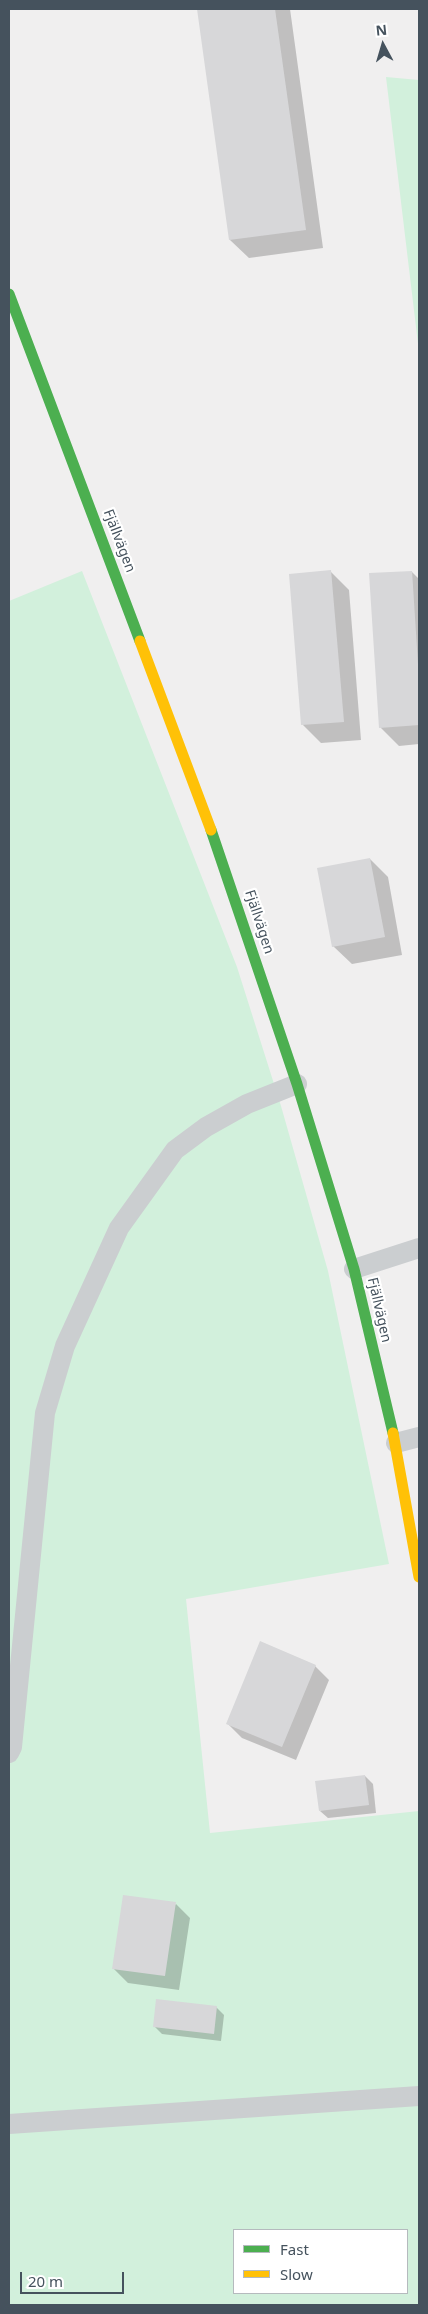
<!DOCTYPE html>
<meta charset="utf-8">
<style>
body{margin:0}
#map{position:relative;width:428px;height:2314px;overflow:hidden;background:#f0efef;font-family:"Noto Sans",sans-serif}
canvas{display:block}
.frame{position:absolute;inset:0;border:10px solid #45525d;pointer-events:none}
.legend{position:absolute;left:233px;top:2229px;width:175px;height:65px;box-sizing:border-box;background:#fff;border:1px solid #b5babe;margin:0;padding:6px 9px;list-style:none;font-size:15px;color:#45525d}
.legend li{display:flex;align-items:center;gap:10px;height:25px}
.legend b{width:25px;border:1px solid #b5babe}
.north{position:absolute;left:358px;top:20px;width:50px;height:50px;-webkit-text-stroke:4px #fff;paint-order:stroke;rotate:354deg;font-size:14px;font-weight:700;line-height:20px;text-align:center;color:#45525d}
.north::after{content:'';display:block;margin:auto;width:18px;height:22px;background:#45525d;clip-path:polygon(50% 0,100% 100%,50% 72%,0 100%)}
.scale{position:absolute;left:20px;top:2272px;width:104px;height:22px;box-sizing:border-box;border:2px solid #45525d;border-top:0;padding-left:6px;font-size:15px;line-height:18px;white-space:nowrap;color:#45525d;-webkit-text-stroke:4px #fff;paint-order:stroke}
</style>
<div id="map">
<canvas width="428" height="2314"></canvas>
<div class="frame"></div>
<ul class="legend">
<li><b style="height:6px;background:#4caf50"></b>Fast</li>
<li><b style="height:6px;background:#ffc107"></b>Slow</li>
</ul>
<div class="north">N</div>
<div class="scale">20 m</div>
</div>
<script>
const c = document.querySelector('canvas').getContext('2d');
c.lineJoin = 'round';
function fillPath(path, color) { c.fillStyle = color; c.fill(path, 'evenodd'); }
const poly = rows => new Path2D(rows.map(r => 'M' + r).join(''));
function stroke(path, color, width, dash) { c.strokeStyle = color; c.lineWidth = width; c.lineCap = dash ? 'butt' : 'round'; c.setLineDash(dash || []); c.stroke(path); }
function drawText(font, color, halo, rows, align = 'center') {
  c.font = font + ' "Noto Sans",sans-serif'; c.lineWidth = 4.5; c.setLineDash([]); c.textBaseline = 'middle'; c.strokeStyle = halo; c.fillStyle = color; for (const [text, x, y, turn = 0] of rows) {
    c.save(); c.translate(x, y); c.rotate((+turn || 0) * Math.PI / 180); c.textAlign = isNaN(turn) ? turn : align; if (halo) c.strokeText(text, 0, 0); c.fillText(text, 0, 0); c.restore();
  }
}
fillPath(poly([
 [386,77,419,80,419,352],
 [82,571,237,967,281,1106,328,1271,389,1564,186,1599,210,1833,419,1811,419,2305,9,2305,9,601],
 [234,2230,407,2230,407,2293,234,2293]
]), '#d2f0dc');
fillPath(poly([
 [198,9,290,9,323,248,249,258,230,240],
 [331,572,349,590,361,740,321,743,302,724],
 [412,572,419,579,419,744,399,746,380,727],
 [370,859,388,877,402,955,352,964,333,946],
 [315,1666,329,1680,296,1760,242,1738,227,1723],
 [365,1776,373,1784,376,1813,328,1818,320,1811],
 [176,1904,190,1918,179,1990,128,1983,113,1968],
 [216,2007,224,2015,221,2041,162,2034,154,2026]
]), '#0003');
fillPath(poly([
 [197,9,275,9,306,230,229,240],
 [331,570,344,722,301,725,289,574],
 [412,571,419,680,419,725,379,728,369,573],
 [370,858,385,937,332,947,317,868],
 [260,1641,316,1665,282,1747,226,1724],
 [365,1775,369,1805,319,1811,315,1781],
 [123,1895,176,1902,165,1976,112,1969],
 [156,1999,217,2006,214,2034,153,2027]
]), '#d7d7d9');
stroke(poly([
 [354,1269,419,1248],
 [396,1443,419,1437],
 [9,1753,12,1747,45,1413,65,1346,119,1228,175,1150,206,1127,247,1104,297,1084],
 [9,2124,419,2096]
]), '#cbced0', 20);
stroke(poly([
 [9,294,140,641],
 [211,830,297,1084,354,1269,393,1433]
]), '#4caf50', 11);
stroke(poly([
 [140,641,211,830],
 [393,1433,419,1577]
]), '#ffc107', 11);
drawText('14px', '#45525d', '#fff', [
 ["Fjällvägen",119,541,69],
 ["Fjällvägen",259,922,72],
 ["Fjällvägen",379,1310,77]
]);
</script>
